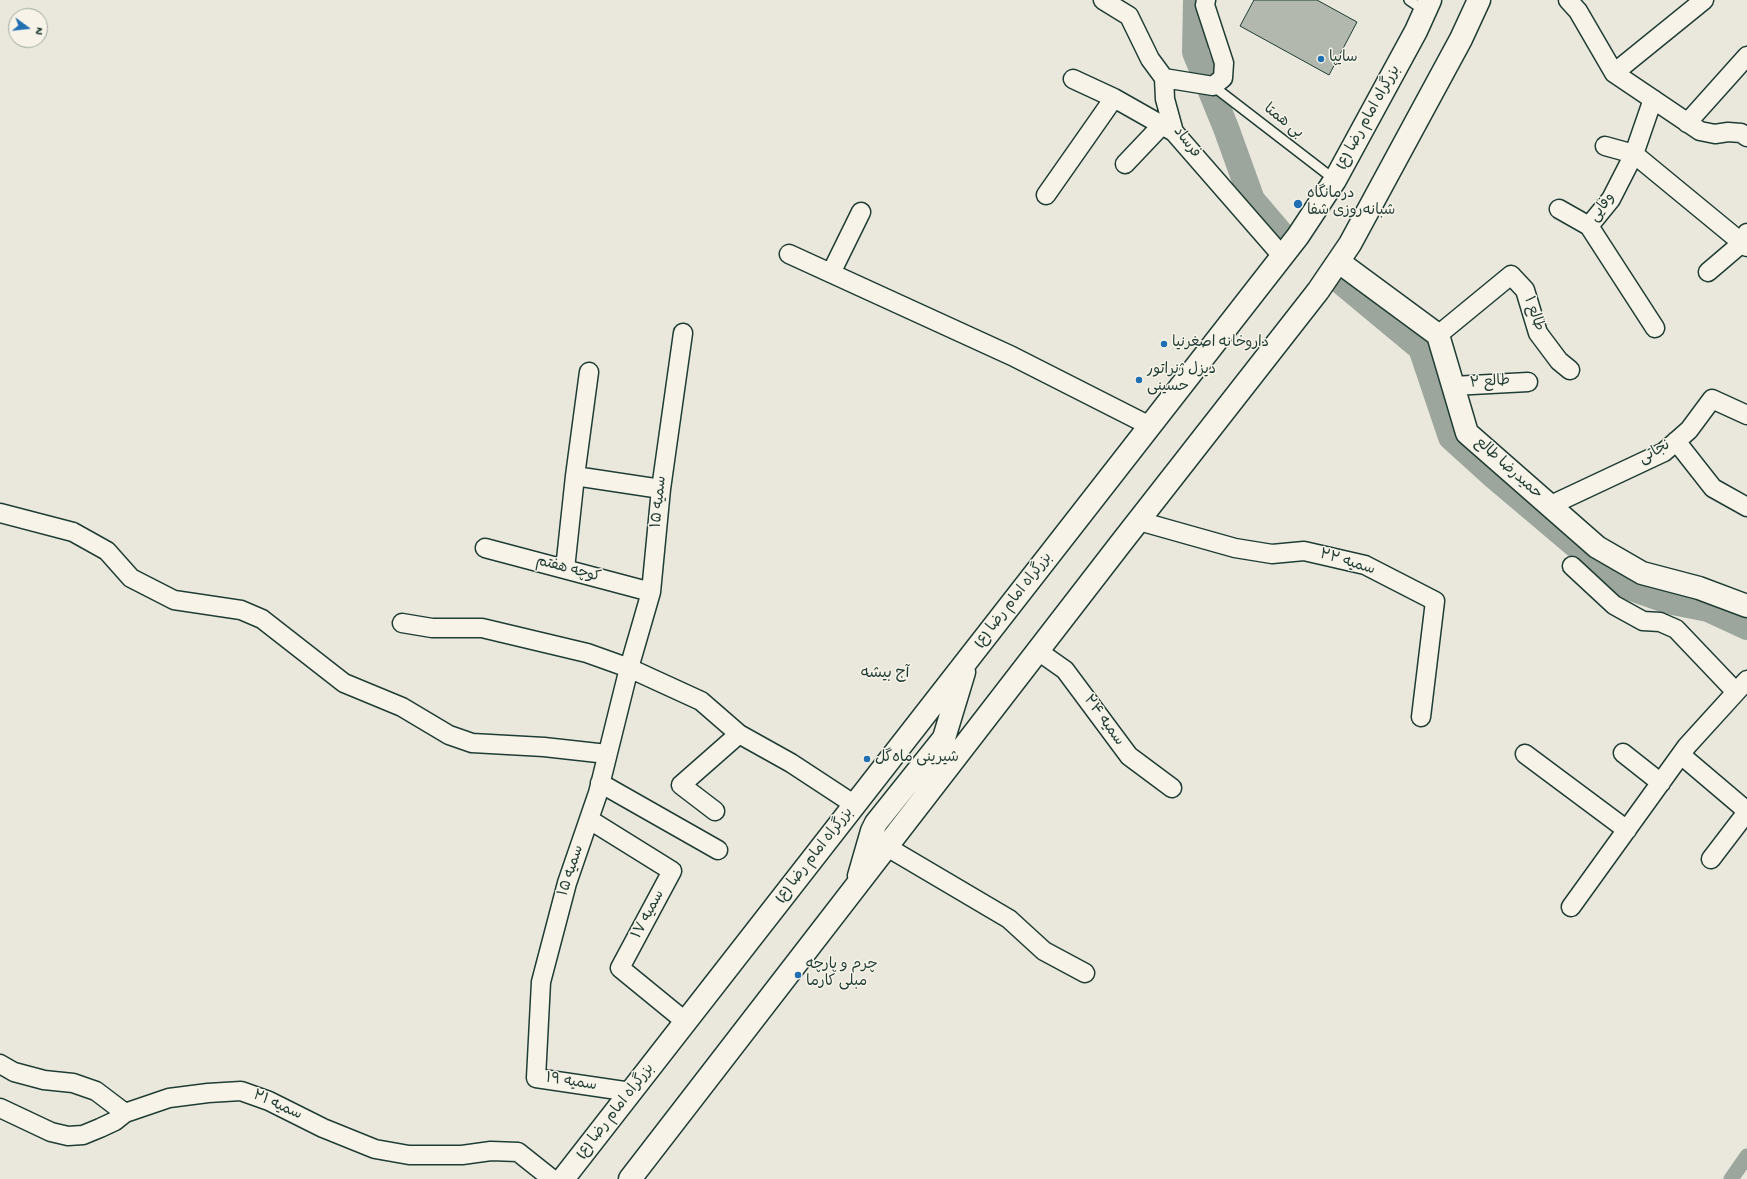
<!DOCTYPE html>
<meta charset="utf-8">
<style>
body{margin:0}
#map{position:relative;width:1747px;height:1179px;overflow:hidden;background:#eae8dd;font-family:"Gochi Hand",sans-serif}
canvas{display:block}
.north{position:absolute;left:8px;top:8px;width:40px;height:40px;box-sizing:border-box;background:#f7f3e8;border:1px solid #a1aaa0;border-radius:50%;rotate:105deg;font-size:11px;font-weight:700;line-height:16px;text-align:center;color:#1f3d34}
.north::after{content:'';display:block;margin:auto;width:14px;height:18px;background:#1f6fb2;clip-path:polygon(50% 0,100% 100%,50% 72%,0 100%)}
</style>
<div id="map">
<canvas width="1747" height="1179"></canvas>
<div class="north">N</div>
</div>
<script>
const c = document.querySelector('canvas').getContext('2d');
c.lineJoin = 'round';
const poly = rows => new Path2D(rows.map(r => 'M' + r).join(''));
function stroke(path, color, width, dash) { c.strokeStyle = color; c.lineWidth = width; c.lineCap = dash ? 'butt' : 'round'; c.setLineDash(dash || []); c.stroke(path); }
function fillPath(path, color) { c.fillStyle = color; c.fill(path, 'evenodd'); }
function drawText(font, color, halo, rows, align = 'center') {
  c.font = font + ' "Gochi Hand","Playpen Sans Arabic",sans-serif'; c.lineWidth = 3; c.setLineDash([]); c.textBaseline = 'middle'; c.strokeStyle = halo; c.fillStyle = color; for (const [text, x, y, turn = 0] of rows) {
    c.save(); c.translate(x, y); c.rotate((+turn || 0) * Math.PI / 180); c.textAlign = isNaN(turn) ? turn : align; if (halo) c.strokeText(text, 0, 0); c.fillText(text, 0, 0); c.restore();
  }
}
stroke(poly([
 [1731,1179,1747,1156]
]), '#9ca69c', 15);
stroke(poly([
 [1196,0,1195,52,1226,128,1252,200,1287,241],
 [1338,279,1421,348,1451,437,1494,476,1623,585,1668,601,1708,609,1747,627]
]), '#9ca69c', 26);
const building = poly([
 [1254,0,1317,0,1357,22,1329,75,1240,26,1254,0]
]);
fillPath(building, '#b2b8ae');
stroke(building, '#1f3d34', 1);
const lane = poly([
 [1409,0,1425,11],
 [1213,86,1335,180]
]);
const street = poly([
 [1103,0,1129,16,1150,59,1164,78,1165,99,1174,132,1283,257],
 [1568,0,1578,11,1614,73,1700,131,1715,134,1728,132,1741,133,1747,137],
 [1614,73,1704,0],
 [1164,78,1213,86,1223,78,1224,63,1205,5,1206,0],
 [1073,79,1114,98,1174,132],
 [1653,99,1634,154,1611,199,1589,226,1655,328],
 [1687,123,1747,56],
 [1605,146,1634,154,1747,247],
 [1125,164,1162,125],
 [1046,195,1114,98],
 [1559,209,1589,226],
 [789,254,1012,356,1150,426],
 [1708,272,1742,243,1747,233],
 [831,273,861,212],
 [1438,335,1511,275,1525,290,1538,333,1559,361,1570,370],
 [1453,386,1528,382],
 [1676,441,1713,488,1747,507],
 [575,476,661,489],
 [1549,506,1664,452,1689,430,1712,399,1747,415],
 [0,513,73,532,107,551,131,578,174,600,241,610,262,619,344,683,402,707,449,735,472,743,544,747,607,754],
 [1139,521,1235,548,1272,554,1304,551,1365,565,1435,601,1421,717],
 [485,548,651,592],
 [1572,566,1614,605,1643,621,1660,622,1676,629,1736,692],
 [565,569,575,476,589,372],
 [402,623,432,628,482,628,587,653,629,668,701,701,739,734,791,763,855,805],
 [1038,651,1065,670,1129,756,1172,788],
 [1623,753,1661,783],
 [1525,754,1627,830],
 [1681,755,1747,811],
 [600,783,718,850],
 [715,811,681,785,739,734],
 [590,820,672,871,620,968,686,1022],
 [887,847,1009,919,1044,951,1085,973],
 [1711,859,1747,812],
 [1571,907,1687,746,1747,680],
 [0,1064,14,1072,44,1080,73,1083,96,1091,125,1113],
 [631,1092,536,1078,541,982,567,883,598,793,629,668,651,592,661,489,683,333],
 [0,1108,51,1132,68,1136,83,1135,100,1128,115,1121,125,1113,169,1098,208,1093,241,1091,269,1101,323,1128,375,1149,409,1155,462,1155,491,1151,518,1152,552,1179]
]);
const secondary = poly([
 [1339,262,1438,335,1467,433,1597,547,1642,573,1699,588,1747,606]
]);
const highway = poly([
 [859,876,872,831,876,823,944,738,964,672],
 [563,1179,1298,236,1335,180,1416,31,1430,0],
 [630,1179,1121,543,1318,291,1350,244,1461,39,1479,0]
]);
stroke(lane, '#1f3d34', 12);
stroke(street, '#1f3d34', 21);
stroke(secondary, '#1f3d34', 25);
stroke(highway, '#1f3d34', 25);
stroke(lane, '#f7f3e8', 9);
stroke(street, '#f7f3e8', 18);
stroke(secondary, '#f7f3e8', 22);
stroke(highway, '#f7f3e8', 22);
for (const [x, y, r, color] of [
 [1321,59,4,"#1f6fb2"],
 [1298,204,5,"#1f6fb2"],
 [1164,344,4,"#1f6fb2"],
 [1139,380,4,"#1f6fb2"],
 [867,759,4,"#1f6fb2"],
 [798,975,4,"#1f6fb2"]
]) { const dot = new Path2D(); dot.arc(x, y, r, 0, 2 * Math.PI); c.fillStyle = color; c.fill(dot); stroke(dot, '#f7f3e8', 1.5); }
drawText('15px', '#1f3d34', '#f7f3e8', [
 ["سایپا",1329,59],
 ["درمانگاه",1307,195],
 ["شبانه‌روزی شفا",1307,212],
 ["داروخانه اصغرنیا",1172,344],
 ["دیزل ژنراتور",1147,371],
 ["حسینی",1147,388],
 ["شیرینی ماه‌گل",875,759],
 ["چرم و پارچه",806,966],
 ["مبلی کارما",806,983]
], 'left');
drawText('15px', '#1f3d34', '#f7f3e8', [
 ["بزرگراه امام رضا (ع)",1369,118,-61],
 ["بی همتا",1283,122,38],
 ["فرساد",1186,143,53],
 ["وفایی",1603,208,-54],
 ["طالع ۱",1533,314,71],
 ["طالع ۲",1490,383,-4],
 ["نجاتی",1655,453,-30],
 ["حمیدرضا طالع",1508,469,42],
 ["سمیه ۱۵",660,502,-84],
 ["سمیه ۲۲",1347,563,17],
 ["کوچه هفتم",568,570,15],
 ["بزرگراه امام رضا (ع)",1014,601,-52],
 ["سمیه ۲۴",1103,721,54],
 ["بزرگراه امام رضا (ع)",815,856,-52],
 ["سمیه ۱۵",572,871,-72],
 ["سمیه ۱۷",649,915,-62],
 ["سمیه ۱۹",571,1083,9],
 ["سمیه ۲۱",277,1106,24],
 ["بزرگراه امام رضا (ع)",616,1112,-52]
]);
drawText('16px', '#1f3d34', '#f7f3e8', [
 ["آج بیشه",885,675]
]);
</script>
